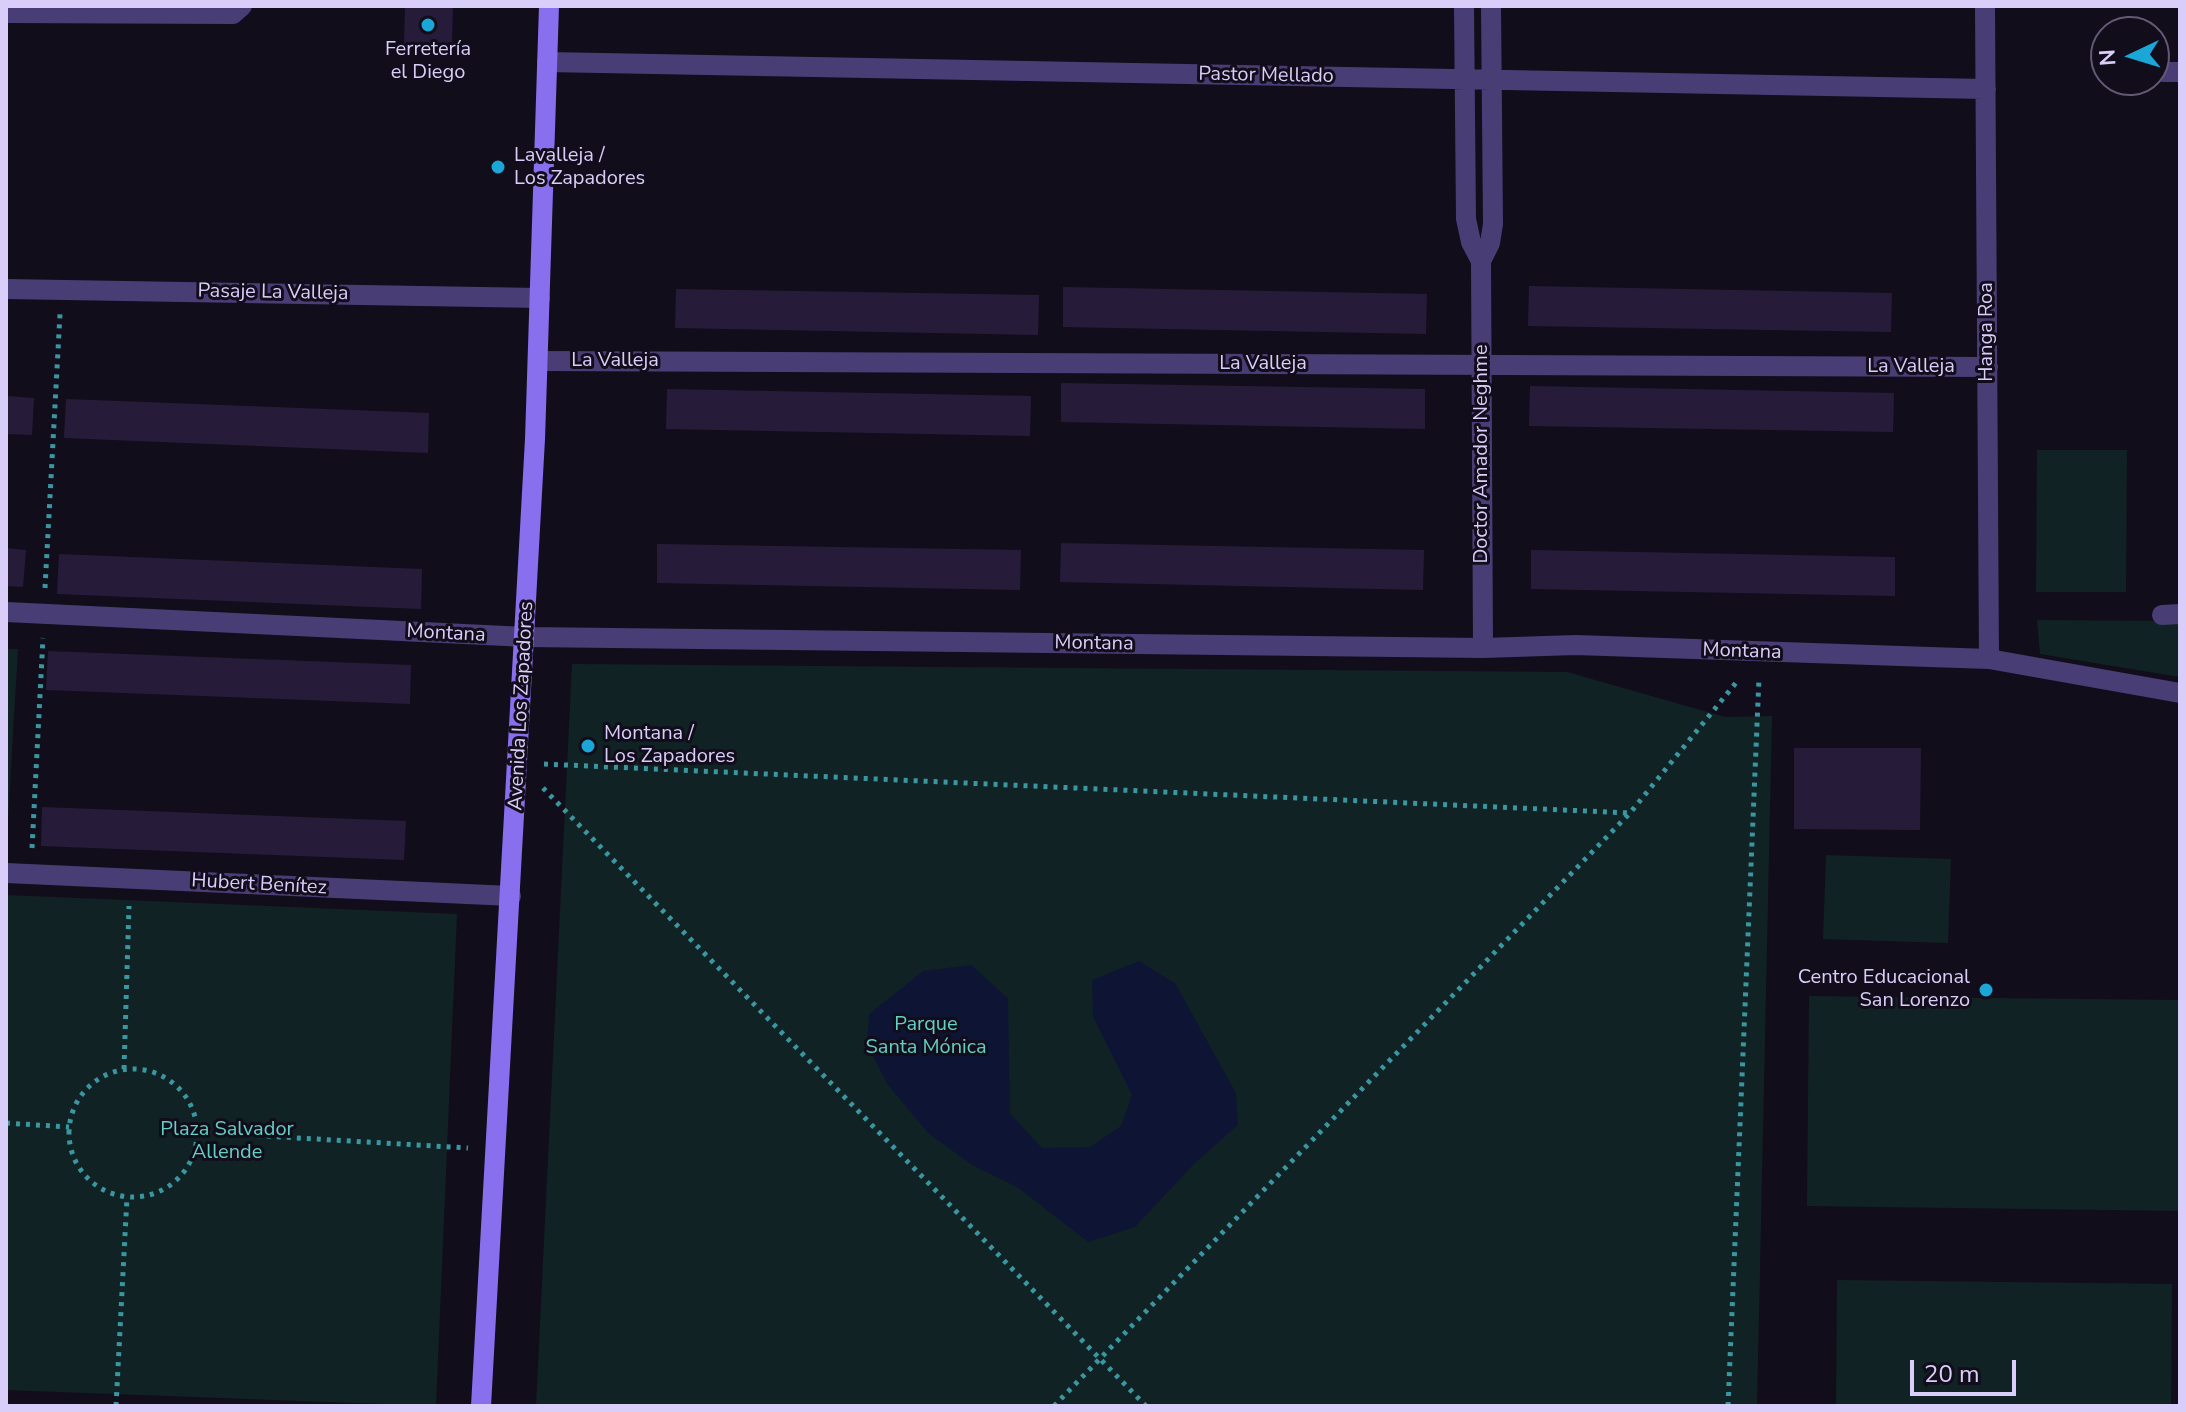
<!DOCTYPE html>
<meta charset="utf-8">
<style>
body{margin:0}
#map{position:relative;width:2186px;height:1412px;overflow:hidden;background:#120d1b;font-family:"Nunito Sans",sans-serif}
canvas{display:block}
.frame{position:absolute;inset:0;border:8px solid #d9cdf9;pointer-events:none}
.north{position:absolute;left:2090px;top:16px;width:80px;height:80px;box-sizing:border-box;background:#120d1b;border:2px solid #625a74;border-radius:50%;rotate:266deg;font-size:22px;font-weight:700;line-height:32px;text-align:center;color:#d9cdf9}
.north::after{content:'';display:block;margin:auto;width:28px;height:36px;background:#1aa7d8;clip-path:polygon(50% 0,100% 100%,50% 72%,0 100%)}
.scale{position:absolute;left:1910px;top:1360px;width:106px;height:36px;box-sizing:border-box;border:4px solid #d9cdf9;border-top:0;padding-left:10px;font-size:24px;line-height:28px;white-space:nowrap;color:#d9cdf9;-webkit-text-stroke:6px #120d1b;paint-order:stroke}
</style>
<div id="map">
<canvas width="2186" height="1412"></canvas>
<div class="frame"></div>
<div class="north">N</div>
<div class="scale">20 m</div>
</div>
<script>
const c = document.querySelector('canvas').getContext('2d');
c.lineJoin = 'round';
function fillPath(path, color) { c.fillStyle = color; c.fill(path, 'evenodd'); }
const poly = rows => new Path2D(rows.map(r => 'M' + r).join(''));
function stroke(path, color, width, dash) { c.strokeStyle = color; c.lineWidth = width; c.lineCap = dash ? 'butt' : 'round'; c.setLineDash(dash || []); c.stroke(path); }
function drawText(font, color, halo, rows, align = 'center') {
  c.font = font + ' "Nunito Sans",sans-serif'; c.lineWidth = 6; c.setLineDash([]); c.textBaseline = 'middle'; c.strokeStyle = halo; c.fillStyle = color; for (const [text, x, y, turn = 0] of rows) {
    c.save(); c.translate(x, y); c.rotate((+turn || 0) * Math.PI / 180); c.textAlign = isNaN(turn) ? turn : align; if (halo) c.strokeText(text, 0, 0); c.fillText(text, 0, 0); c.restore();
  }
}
fillPath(poly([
 [2037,450,2127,450,2126,592,2036,592],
 [2037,620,2180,621,2180,677,2040,654],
 [6,649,18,649,6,854],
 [572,664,1567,672,1725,717,1772,716,1757,1406,536,1406],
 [1826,855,1951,859,1948,943,1823,939],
 [6,895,457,914,436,1406,6,1390],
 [1809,996,2180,1000,2180,1211,1807,1206],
 [1837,1280,2172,1284,2171,1406,1836,1406]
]), '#112224');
fillPath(poly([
 [1139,961,1175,983,1236,1093,1238,1125,1195,1163,1135,1227,1088,1242,1017,1187,972,1165,928,1133,888,1085,867,1045,869,1014,923,971,971,965,1008,998,1010,1113,1042,1148,1090,1147,1121,1126,1132,1095,1093,1017,1092,980]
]), '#0e1534');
fillPath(poly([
 [405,6,453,6,452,44,404,43],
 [1529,286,1892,293,1891,332,1528,326],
 [1063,287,1427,294,1426,334,1063,327],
 [676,289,1039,295,1038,335,675,328],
 [1061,383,1425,389,1425,429,1061,422],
 [1530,386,1894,393,1893,432,1529,426],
 [667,389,1031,396,1030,436,666,429],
 [6,396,34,398,32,435,6,434],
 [66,399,429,413,428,453,64,438],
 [1061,543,1424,550,1423,590,1060,582],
 [657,544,1021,550,1020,590,657,583],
 [6,548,26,550,23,587,6,586],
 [1531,550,1895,557,1895,596,1531,589],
 [59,554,422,569,421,609,57,594],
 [48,651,411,665,410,704,46,690],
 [1794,748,1921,748,1920,830,1794,829],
 [42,807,406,821,404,860,41,846]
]), '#261c3a');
stroke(poly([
 [45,588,60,314],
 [544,764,1630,813],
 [543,788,1146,1406],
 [32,848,43,638],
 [124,1069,129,906],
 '69 1133a64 64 0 1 1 128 0a64 64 0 1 1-128 0Z',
 [6,1123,69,1127],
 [197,1132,468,1148],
 [116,1406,127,1197],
 [1054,1406,1630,813,1739,679],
 [1728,1406,1759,678]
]), '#3a96a0', 5, [4, 6]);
stroke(poly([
 [1464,6,1466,219,1471,242,1481,261,1483,648],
 [1985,6,1989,659],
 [6,13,233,14,242,6],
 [547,62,1986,89],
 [2163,72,2180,72],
 [1481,261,1490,243,1493,224,1491,6],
 [6,289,540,298],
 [538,361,1988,367],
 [6,612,526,637,1483,648,1576,645,1989,659,2180,693],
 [2162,615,2180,614],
 [6,873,511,896]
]), '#483e75', 20);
stroke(poly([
 [481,1406,535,439,549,6]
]), '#876fee', 20);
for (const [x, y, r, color] of [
 [428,25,8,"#1aa7d8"],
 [498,167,8,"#1aa7d8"],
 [588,746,8,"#1aa7d8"],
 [1986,990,8,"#1aa7d8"]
]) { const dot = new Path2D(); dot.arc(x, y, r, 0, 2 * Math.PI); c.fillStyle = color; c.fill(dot); stroke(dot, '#120d1b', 3); }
drawText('20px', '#d9cdf9', '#120d1b', [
 ["Ferretería",428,50,"center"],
 ["el Diego",428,73,"center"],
 ["Lavalleja /",514,156],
 ["Los Zapadores",514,179],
 ["Montana /",604,734],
 ["Los Zapadores",604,757],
 ["Centro Educacional",1970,978,"right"],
 ["San Lorenzo",1970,1001,"right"]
], 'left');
drawText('20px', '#d9cdf9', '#120d1b', [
 ["Pastor Mellado",1266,76,1],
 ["Pasaje La Valleja",273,293,1],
 ["Hanga Roa",1987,332,-90],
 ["La Valleja",615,361],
 ["La Valleja",1263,364],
 ["La Valleja",1911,367],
 ["Doctor Amador Neghme",1482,454,-90],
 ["Montana",446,634,3],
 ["Montana",1094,644,1],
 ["Montana",1742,652,2],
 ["Avenida Los Zapadores",522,706,-87],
 ["Hubert Benítez",259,885,3]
]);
drawText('20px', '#63cfc5', '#120d1b', [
 ["Parque",926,1025],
 ["Santa Mónica",926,1048],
 ["Plaza Salvador",227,1130],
 ["Allende",227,1153]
]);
</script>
